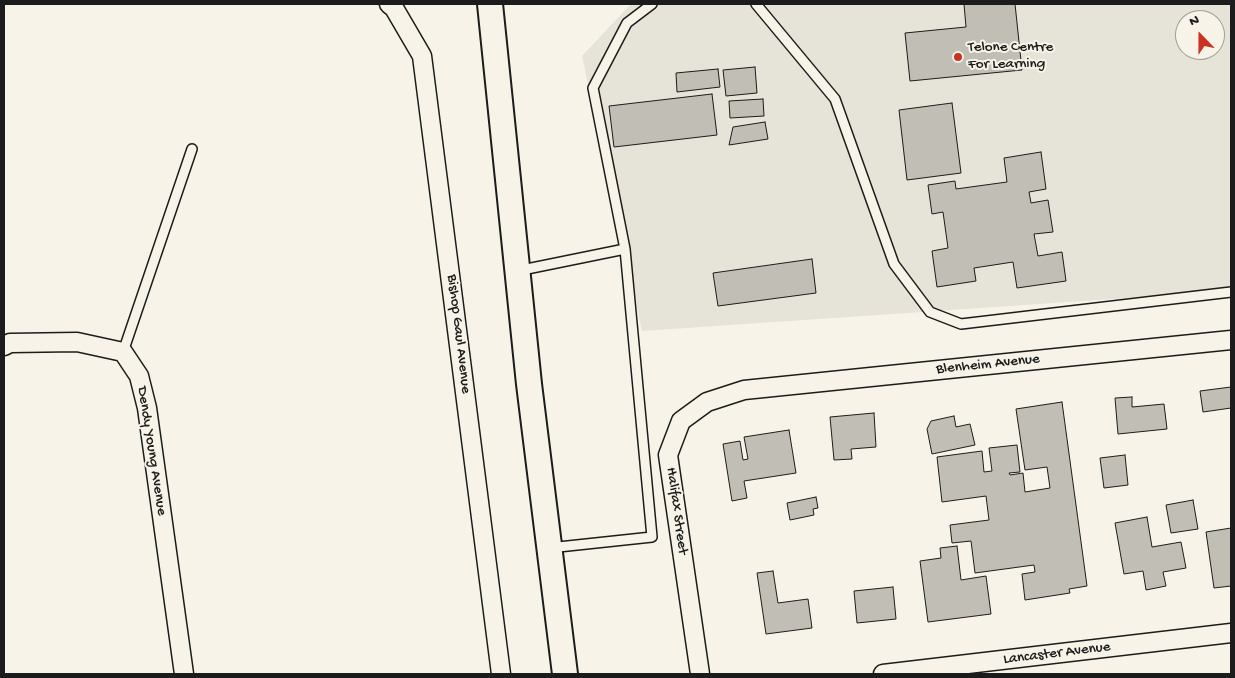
<!DOCTYPE html>
<style>
body{margin:0}
#map{position:relative;width:1235px;height:678px;overflow:hidden;background:#f7f3e8;font-family:"Gochi Hand",sans-serif}
canvas{display:block}
.frame{position:absolute;inset:0;border:5px solid #1c1c1c;pointer-events:none}
.north{position:absolute;left:1175px;top:10px;width:50px;height:50px;box-sizing:border-box;background:#f7f3e8;border:1px solid #9f9d96;border-radius:50%;rotate:338deg;font-size:14px;font-weight:700;line-height:20px;text-align:center;color:#1c1c1c}
.north::after{content:'';display:block;margin:auto;width:18px;height:22px;background:#c8321e;clip-path:polygon(50% 0,100% 100%,50% 72%,0 100%)}
</style>
<div id="map">
<canvas width="1235" height="678"></canvas>
<div class="frame"></div>
<div class="north">N</div>
</div>
<script>
const c = document.querySelector('canvas').getContext('2d');
c.lineJoin = 'round';
function fillPath(path, color) { c.fillStyle = color; c.fill(path, 'evenodd'); }
const poly = rows => new Path2D(rows.map(r => 'M' + r).join(''));
function stroke(path, color, width, dash) { c.strokeStyle = color; c.lineWidth = width; c.lineCap = dash ? 'butt' : 'round'; c.setLineDash(dash || []); c.stroke(path); }
function drawText(font, color, halo, rows, align = 'center') {
  c.font = font + ' "Gochi Hand",sans-serif'; c.lineWidth = 4; c.setLineDash([]); c.textBaseline = 'middle'; c.strokeStyle = halo; c.fillStyle = color; for (const [text, x, y, turn = 0] of rows) {
    c.save(); c.translate(x, y); c.rotate((+turn || 0) * Math.PI / 180); c.textAlign = isNaN(turn) ? turn : align; if (halo) c.strokeText(text, 0, 0); c.fillText(text, 0, 0); c.restore();
  }
}
fillPath(poly([
 [631,4,1231,4,1231,291,642,331,582,56],
 [1185,20,1215,20,1215,50,1185,50]
]), '#e6e3d9');
const building = poly([
 [964,4,1015,4,1022,70,910,81,905,33,966,27,964,4],
 [755,67,757,93,726,96,723,70,755,67],
 [718,69,720,87,677,92,676,73,718,69],
 [712,94,717,135,614,147,609,106,712,94],
 [763,99,764,116,730,118,729,101,763,99],
 [952,103,961,173,907,180,899,110,952,103],
 [765,122,768,139,729,145,733,127,765,122],
 [1041,152,1046,189,1029,192,1031,203,1048,200,1053,232,1034,234,1038,256,1062,252,1066,281,1017,288,1013,262,974,268,976,281,937,287,932,251,948,248,943,212,932,214,928,185,955,181,956,189,1007,182,1004,158,1041,152],
 [812,259,816,293,718,306,713,273,812,259],
 [1231,387,1231,408,1203,412,1200,391,1231,387],
 [1132,397,1132,407,1164,404,1167,429,1118,434,1115,398,1132,397],
 [1062,402,1087,586,1069,589,1070,593,1025,600,1022,574,1035,572,1034,565,975,573,971,541,952,543,950,525,989,520,986,496,942,502,937,457,982,451,984,472,992,471,989,448,1017,445,1020,472,1009,473,1010,475,1023,473,1025,492,1050,488,1047,467,1025,470,1016,409,1062,402],
 [874,413,876,447,851,449,852,459,834,460,830,417,874,413],
 [954,416,956,427,970,424,975,445,932,454,927,429,931,421,954,416],
 [789,430,796,473,744,481,747,498,732,501,723,444,740,441,743,460,748,459,744,437,789,430],
 [1125,455,1128,485,1104,488,1100,458,1125,455],
 [816,497,818,508,813,509,814,515,790,520,787,503,816,497],
 [1193,500,1198,529,1171,533,1166,505,1193,500],
 [1147,517,1152,547,1181,542,1186,568,1163,572,1166,586,1146,590,1143,571,1124,574,1115,523,1147,517],
 [1231,528,1231,586,1214,588,1206,532,1231,528],
 [957,546,961,580,986,576,991,614,928,622,920,561,941,558,940,548,957,546],
 [773,571,778,603,808,599,812,628,766,634,757,573,773,571],
 [893,587,896,619,857,623,854,591,893,587]
]);
fillPath(building, '#c0beb5');
stroke(building, '#1c1c1c', 1);
const service = poly([
 [756,4,835,99,894,264,930,312,961,324,1231,292],
 [517,271,625,249],
 [123,352,192,149],
 [549,548,652,537,625,249,593,88,627,23,652,4]
]);
const minor = poly([
 [389,4,394,8,422,56,501,674],
 [4,346,10,343,77,342,123,352,139,376,147,408,184,674],
 [700,674,668,455,681,421,707,402,744,390,1231,340],
 [883,674,1231,633]
]);
const secondary = poly([
 [490,4,529,384,565,674]
]);
stroke(service, '#1c1c1c', 12);
stroke(minor, '#1c1c1c', 21);
stroke(secondary, '#1c1c1c', 28);
stroke(service, '#f7f3e8', 9);
stroke(minor, '#f7f3e8', 18);
stroke(secondary, '#f7f3e8', 24);
for (const [x, y, r, color] of [
 [958,57,5,"#c8321e"]
]) { const dot = new Path2D(); dot.arc(x, y, r, 0, 2 * Math.PI); c.fillStyle = color; c.fill(dot); stroke(dot, '#f7f3e8', 2); }
drawText('15px', '#1c1c1c', '#f7f3e8', [
 ["Telone Centre",968,48],
 ["For Learning",968,65]
], 'left');
drawText('15px', '#1c1c1c', '#f7f3e8', [
 ["Bishop Gaul Avenue",458,334,83],
 ["Blenheim Avenue",988,365,-6],
 ["Dendy Young Avenue",151,451,81],
 ["Halifax Street",676,511,82],
 ["Lancaster Avenue",1057,654,-7]
]);
</script>
